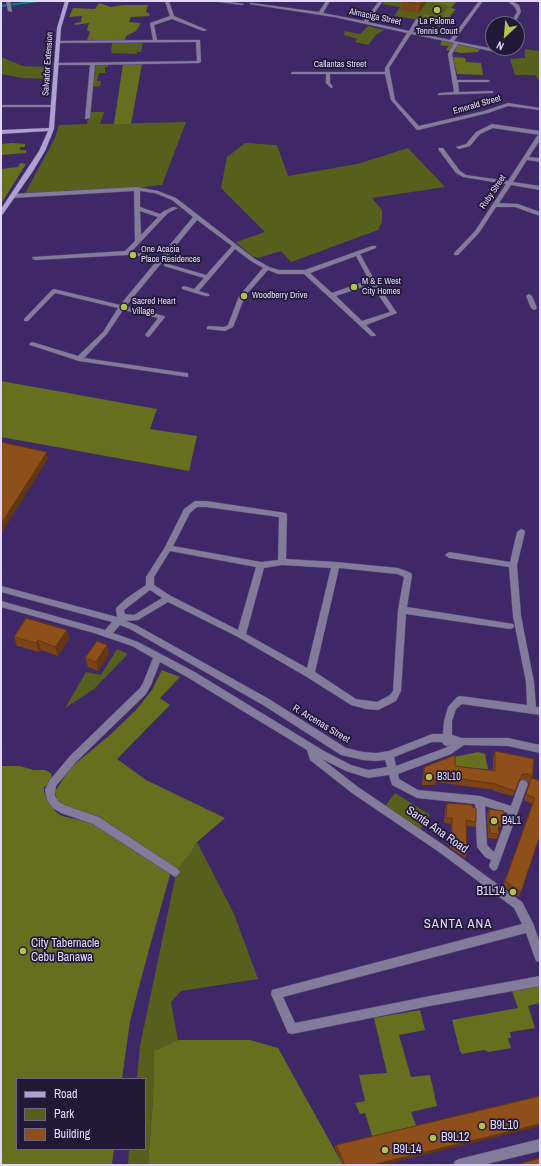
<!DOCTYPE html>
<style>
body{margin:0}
#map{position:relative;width:541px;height:1166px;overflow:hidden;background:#3e2867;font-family:"Archivo Narrow",sans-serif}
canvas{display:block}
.frame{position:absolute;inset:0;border:2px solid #e1d8fe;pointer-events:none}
.legend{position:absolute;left:16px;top:1078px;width:130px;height:72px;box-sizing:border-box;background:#211935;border:1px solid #6e6585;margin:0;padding:5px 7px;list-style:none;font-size:12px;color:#e1d8fe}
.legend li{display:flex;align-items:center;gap:8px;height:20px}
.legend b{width:20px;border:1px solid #6e6585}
.north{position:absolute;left:485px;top:16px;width:40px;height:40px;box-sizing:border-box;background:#211935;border:1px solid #6e6585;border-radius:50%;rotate:206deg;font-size:11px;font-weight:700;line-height:16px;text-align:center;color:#e1d8fe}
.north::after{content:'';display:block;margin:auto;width:14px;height:18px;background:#b2c34b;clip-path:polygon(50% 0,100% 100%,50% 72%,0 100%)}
</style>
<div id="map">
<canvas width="541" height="1166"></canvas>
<div class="frame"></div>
<ul class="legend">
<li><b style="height:5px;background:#ada1d2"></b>Road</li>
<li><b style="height:11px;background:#565f1b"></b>Park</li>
<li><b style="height:11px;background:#8e4f1a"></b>Building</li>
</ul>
<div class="north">N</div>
</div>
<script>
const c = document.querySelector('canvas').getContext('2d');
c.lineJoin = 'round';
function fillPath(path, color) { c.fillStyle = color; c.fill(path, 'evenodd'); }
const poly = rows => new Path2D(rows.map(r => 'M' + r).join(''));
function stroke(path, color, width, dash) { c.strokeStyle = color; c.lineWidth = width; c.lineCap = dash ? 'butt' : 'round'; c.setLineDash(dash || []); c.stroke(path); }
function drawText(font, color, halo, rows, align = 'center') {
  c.font = font + ' "Archivo Narrow",sans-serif'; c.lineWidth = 3.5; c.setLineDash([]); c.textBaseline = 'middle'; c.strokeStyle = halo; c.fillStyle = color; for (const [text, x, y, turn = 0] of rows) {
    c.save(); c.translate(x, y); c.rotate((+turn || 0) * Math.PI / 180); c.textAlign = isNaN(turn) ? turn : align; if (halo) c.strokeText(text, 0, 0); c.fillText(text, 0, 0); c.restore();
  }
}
fillPath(poly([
 [385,1,455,1,439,23,394,16,400,7,382,4],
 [368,26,384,30,376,35,368,45,355,42,357,39,344,35,345,31,360,34],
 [112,43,143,43,141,52,137,52,137,54,113,53,111,52],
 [525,49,540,51,540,82,535,75,515,75,510,59,525,58],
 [1,57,23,66,48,67,47,79,22,78,1,74],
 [96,64,108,64,108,67,105,67,105,71,106,73,99,73,97,81,101,81,100,86,93,87],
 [89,112,104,112,100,124,186,122,162,185,136,188,24,195,55,138,59,125,87,124],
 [245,143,277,145,288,176,357,164,408,148,445,187,372,198,382,210,382,222,378,230,291,262,281,251,258,258,252,256,236,242,265,232,221,188,227,157],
 [117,649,128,654,94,689,65,708,86,672,101,675],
 [395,793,430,815,419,832,383,809],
 [197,842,234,914,258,979,181,991,171,1002,178,1040,154,1051,153,1099,148,1165,128,1165,129,1149,145,1149,145,1079,137,1079,140,1046,177,869,191,853]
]), '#565f1b');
fillPath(poly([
 [433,1,457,1,451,8,456,9,448,19,452,20,450,23,443,22,439,27,437,26,439,23,421,20,424,14,441,17,449,6,432,2],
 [99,3,111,7,123,5,148,5,146,12,150,14,149,16,131,17,129,22,141,23,136,31,126,36,125,40,87,40,90,32,87,30,89,23,75,25,75,23,81,22,82,16,69,17,73,8,95,9],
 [442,41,480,49,478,52,461,53,446,50,449,46,440,45],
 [453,57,465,58,466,62,481,63,483,75,457,74],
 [123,64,142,64,131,124,114,124],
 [12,143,25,144,25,147,20,147,20,150,26,150,26,153,1,155,1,144],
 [20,163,26,164,1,204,1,169,18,167],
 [1,381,157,409,150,429,197,436,189,471,1,437],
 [162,670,180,677,160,698,170,705,117,759,146,780,225,818,197,842,191,853,177,869,98,816,68,809,57,801,56,796,56,790,70,768,110,735,136,710,152,690],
 [478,752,485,754,488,769,455,768,454,757],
 [1,766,19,766,34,770,45,770,51,773,52,778,48,785,44,787,44,792,56,812,62,816,97,824,140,855,164,868,170,875,148,953,130,1021,122,1079,17,1079,17,1149,114,1149,112,1165,1,1165],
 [540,986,540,1003,528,1006,535,1028,510,1032,511,1038,508,1038,511,1048,489,1052,484,1050,462,1054,460,1051,452,1020,518,1008,512,991],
 [420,1010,425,1030,399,1035,411,1077,430,1075,437,1106,411,1112,417,1128,373,1139,365,1113,360,1114,355,1103,365,1101,359,1075,387,1073,374,1018],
 [178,1040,250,1040,278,1048,343,1165,148,1165,153,1099,154,1051]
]), '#656f1e');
stroke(poly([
 [1,6,39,1]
]), '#018772', 2);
const street = poly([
 [6,1,10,1,12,12,8,11,6,1],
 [165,1,169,1,174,16,207,30,203,31,172,19,154,25,157,40,200,40,201,62,199,63,95,65,90,118,85,119,90,65,54,65,54,63,197,61,196,42,57,43,55,42,57,41,153,40,150,23,170,16,165,1],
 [211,1,225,1,244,4,242,5,211,1],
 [326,1,330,1,323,13,364,21,379,1,383,1,368,22,409,31,416,19,418,19,420,20,413,32,450,40,479,1,483,1,454,41,494,49,495,48,499,48,495,52,458,44,452,54,457,80,488,80,490,81,488,82,458,82,459,92,491,91,493,91,493,93,438,95,438,94,440,93,454,92,448,54,454,43,411,34,389,68,395,100,419,126,484,111,508,103,540,108,540,110,508,106,488,113,418,130,416,129,391,100,385,74,330,74,330,83,333,87,331,88,326,83,326,74,291,74,291,73,293,72,385,72,385,68,407,33,334,17,249,4,251,3,319,12,326,1],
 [507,1,512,1,519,5,521,12,514,24,510,24,517,12,515,7,507,1],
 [1,105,53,105,55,106,53,107,1,107,1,105],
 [492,124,540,131,540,140,529,157,540,158,540,162,527,160,513,182,540,186,540,190,511,185,499,203,518,204,540,212,540,216,515,207,496,207,479,233,458,255,454,255,454,253,475,231,506,184,463,177,456,173,438,149,439,148,443,148,460,171,466,175,508,181,537,136,540,135,493,128,480,134,470,146,459,149,456,147,466,144,476,132,492,124],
 [137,187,158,191,176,198,255,259,269,267,279,270,305,270,372,246,376,246,376,248,360,254,375,281,397,313,366,325,376,335,375,336,371,336,304,274,278,274,268,270,245,296,233,327,225,331,207,329,207,327,209,326,224,327,228,325,239,296,263,268,251,261,235,249,199,291,209,294,209,296,205,296,182,289,182,287,184,286,194,289,204,278,164,266,164,264,168,264,206,275,232,246,197,220,126,306,164,316,165,317,150,336,148,337,145,335,158,318,123,310,107,334,84,358,186,373,188,373,188,377,79,361,30,345,29,344,32,342,78,356,103,332,118,308,55,293,28,321,24,321,24,319,52,290,54,289,120,305,193,217,172,200,155,193,140,191,140,207,160,214,164,211,173,207,178,208,168,213,131,252,150,255,150,257,127,255,35,260,32,258,33,257,125,251,135,241,134,191,12,198,9,196,12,194,137,187],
 [140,211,158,217,141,235,140,211],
 [356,256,369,280,332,293,310,273,356,256],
 [371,284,390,312,362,321,336,296,371,284],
 [529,294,532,296,537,308,536,309,534,310,531,308,526,296,529,294],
 [195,501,206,501,286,513,287,515,286,559,336,562,398,568,411,573,412,575,407,607,513,624,514,626,513,628,510,629,406,614,401,691,396,701,378,710,366,709,351,705,307,677,238,637,168,602,138,620,126,621,136,625,269,699,346,748,363,752,376,753,389,751,432,734,443,734,444,721,448,707,457,697,460,696,527,705,526,682,513,616,509,567,449,558,445,555,449,552,510,562,517,532,521,529,524,530,525,532,517,565,521,616,534,682,536,707,540,707,540,715,462,704,456,709,452,721,452,735,462,738,508,738,540,745,540,753,508,746,464,745,451,754,398,774,399,779,418,790,480,796,511,806,520,781,523,780,526,781,528,784,497,869,494,871,491,869,489,866,491,860,485,857,477,847,475,804,417,798,392,785,389,775,368,778,346,771,322,759,358,787,445,846,522,902,533,923,540,943,540,962,536,961,526,933,283,997,295,1023,430,996,540,976,540,986,430,1006,292,1034,288,1033,271,994,272,990,522,924,514,908,439,852,352,793,310,760,307,750,187,677,160,662,151,685,146,694,76,762,56,786,55,796,59,802,67,806,99,817,178,869,180,872,178,875,175,877,172,875,93,824,61,813,53,808,47,800,45,790,49,781,70,756,140,688,143,683,153,658,132,646,94,633,1,607,1,601,105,630,112,622,1,592,1,586,117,617,116,609,117,607,127,598,146,585,146,577,165,547,184,509,195,501],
 [197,507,206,507,279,517,278,560,261,562,173,546,190,513,197,507],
 [170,551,256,567,238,630,171,596,154,585,154,577,170,551],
 [282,565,331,568,307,668,246,634,264,568,282,565],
 [339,568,397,574,404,577,398,610,393,691,390,695,377,702,356,699,315,672,339,568],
 [150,590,162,598,134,615,125,614,124,610,150,590],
 [120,625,130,629,263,705,341,755,363,760,376,761,385,760,387,767,368,770,351,765,324,751,193,671,138,642,113,633,120,625],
 [432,742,442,742,444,745,447,746,450,745,445,748,396,766,394,757,432,742],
 [485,806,508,813,494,852,487,845,485,806],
 [540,1139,540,1151,483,1165,453,1165,455,1161,459,1159,540,1139]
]);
const secondary = poly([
 [65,1,69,1,61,28,54,129,45,151,33,171,3,214,1,215,1,209,39,151,48,131,1,134,1,130,49,128,57,28,65,1]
]);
stroke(street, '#58447f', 1);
stroke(secondary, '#58447f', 1);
fillPath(street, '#837b9a');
fillPath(secondary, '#ada1d2');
fillPath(poly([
 [402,1,427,1,419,13,401,10],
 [67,630,69,639,58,656,41,650,39,652,17,646,14,637],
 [107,645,109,654,98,671,88,667,85,658],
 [495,751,534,759,532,778,540,781,521,892,518,897,503,886,532,804,524,800,529,783,526,780,520,780,513,796,494,791,495,790,436,782,435,785,422,785,423,773,424,767,455,766,493,770,493,758],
 [447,803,472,807,476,822,475,827,466,826,467,853,465,858,450,848,451,824,444,823,445,809],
 [489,809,503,822,501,827,499,827,499,834,497,839,488,838,487,815],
 [540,1126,382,1165,343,1165,335,1148,336,1145]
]), '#7a4416');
fillPath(poly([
 [422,1,427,1,419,13,420,4],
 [47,452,48,459,1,534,1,524],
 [67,630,69,639,58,656,55,647],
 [38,640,41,650,39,652,36,643],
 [107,645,109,654,98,671,96,662],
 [540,1124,540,1126,382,1165,372,1165]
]), '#633712');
const building = poly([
 [402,1,422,1,420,4,402,1],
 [1,442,47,452,1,524,1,442],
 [26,618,67,630,55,647,38,640,36,643,14,637,26,618],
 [97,641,107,645,96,662,85,658,97,641],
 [495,751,534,759,532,778,540,781,540,835,521,892,505,881,535,798,526,794,532,777,529,774,522,774,515,791,497,785,497,784,437,776,436,779,424,779,424,767,455,755,455,766,495,771,495,751],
 [447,803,472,805,472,807,476,808,476,822,466,820,467,853,452,843,452,818,446,818,447,803],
 [489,809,504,811,503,822,498,822,499,834,490,833,489,809],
 [540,1096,540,1124,372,1165,345,1165,336,1145,540,1096],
 [540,1158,540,1165,515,1165,540,1158]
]);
fillPath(building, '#8e4f1a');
stroke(building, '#633712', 1);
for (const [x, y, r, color] of [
 [437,10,4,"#b2c34b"],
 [133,255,4,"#b2c34b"],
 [354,287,4,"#b2c34b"],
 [244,296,4,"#b2c34b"],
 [124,307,4,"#b2c34b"],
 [429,777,4,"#b2c34b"],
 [494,821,4,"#b2c34b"],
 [513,892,4,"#b2c34b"],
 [23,951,4,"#b2c34b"],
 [482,1126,4,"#b2c34b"],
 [433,1138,4,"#b2c34b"],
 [385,1150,4,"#b2c34b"]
]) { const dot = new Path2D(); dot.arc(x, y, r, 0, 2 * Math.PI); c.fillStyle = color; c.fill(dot); stroke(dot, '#211935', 1.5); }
drawText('9px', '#e1d8fe', '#211935', [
 ["Almaciga Street",375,17,12],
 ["Salvador Extension",48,64,-86],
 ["Callantas Street",340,65],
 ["Emerald Street",477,105,-16],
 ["Ruby Street",493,192,-56]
]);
drawText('9px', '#e1d8fe', '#211935', [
 ["La Paloma",437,22,"center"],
 ["Tennis Court",437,32,"center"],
 ["One Acacia",141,250],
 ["Place Residences",141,260],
 ["M & E West",362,282],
 ["City Homes",362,292],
 ["Woodberry Drive",252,296],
 ["Sacred Heart",132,302],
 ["Village",132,312]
], 'left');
drawText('10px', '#e1d8fe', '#211935', [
 ["R. Arcenas Street",321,724,31]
]);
drawText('10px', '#e1d8fe', '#211935', [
 ["B3L10",437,777],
 ["B4L1",502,821]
], 'left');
drawText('12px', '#e1d8fe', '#211935', [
 ["Santa Ana Road",437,830,35]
]);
drawText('12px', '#e1d8fe', '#211935', [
 ["B1L14",505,892,"right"],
 ["City Tabernacle",31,944],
 ["Cebu Banawa",31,958],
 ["B9L10",490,1126],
 ["B9L12",441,1138],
 ["B9L14",393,1150]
], 'left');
c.letterSpacing = '1px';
drawText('13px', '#e1d8fe', '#211935', [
 ["SANTA ANA",458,925]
]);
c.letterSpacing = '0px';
</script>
